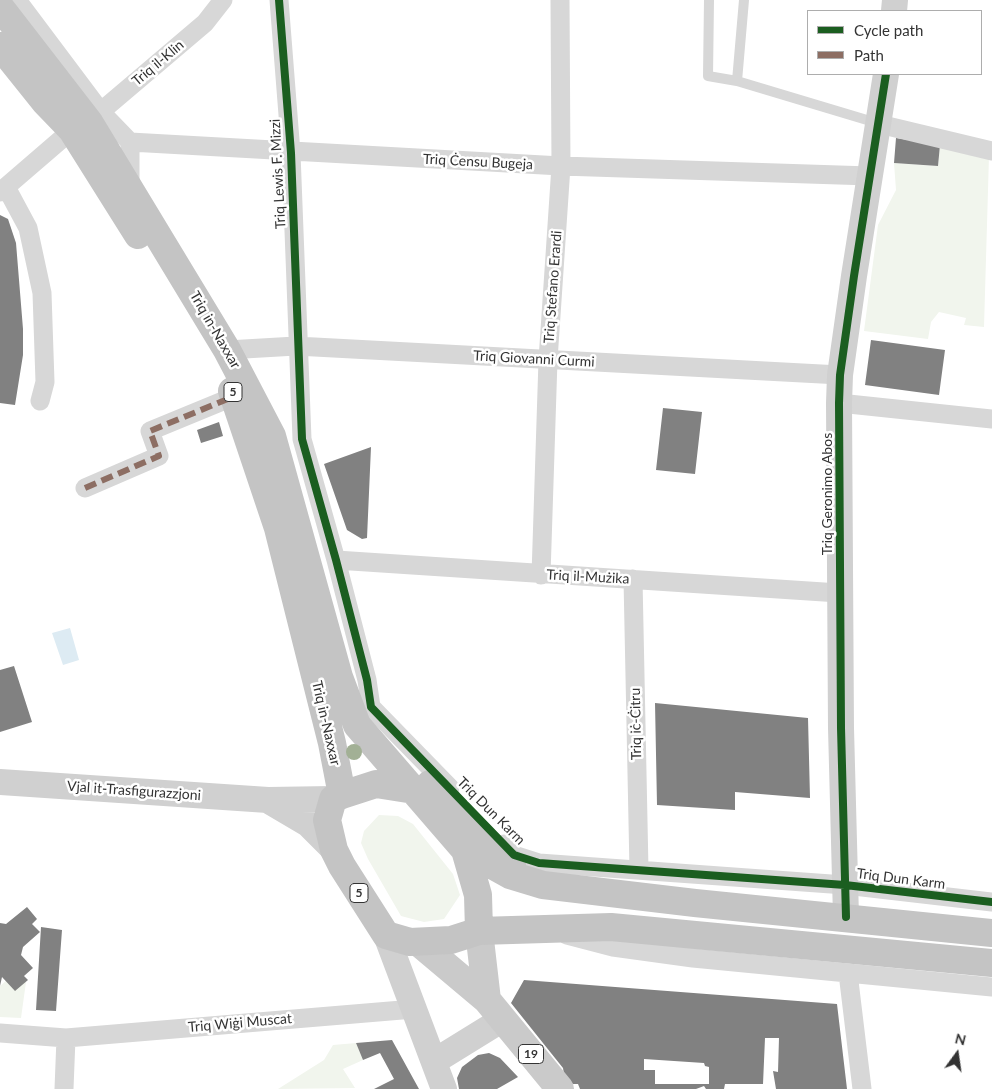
<!DOCTYPE html>
<meta charset="utf-8">
<style>
body{margin:0}
#map{position:relative;width:992px;height:1089px;overflow:hidden;background:#fff;font-family:Lato,sans-serif}
canvas{display:block}
.legend{position:absolute;left:807px;top:10px;width:175px;height:65px;box-sizing:border-box;background:#fff;border:1px solid #adadad;margin:0;padding:6px 9px;list-style:none;font-size:15px;color:#333}
.legend li{display:flex;align-items:center;gap:10px;height:25px}
.legend b{width:25px;border:1px solid #adadad}
.north{position:absolute;left:932px;top:1029px;width:50px;height:50px;-webkit-text-stroke:4px #fff;paint-order:stroke;rotate:14deg;font-size:14px;font-weight:700;line-height:20px;text-align:center;color:#333}
.north::after{content:'';display:block;margin:auto;width:18px;height:22px;background:#333;clip-path:polygon(50% 0,100% 100%,50% 72%,0 100%)}
</style>
<div id="map">
<canvas width="992" height="1089"></canvas>
<ul class="legend">
<li><b style="height:6px;background:#1b5e20"></b>Cycle path</li>
<li><b style="height:6px;background:#8d6e63"></b>Path</li>
</ul>
<div class="north">N</div>
</div>
<script>
const c = document.querySelector('canvas').getContext('2d');
c.lineJoin = 'round';
function fillPath(path, color) { c.fillStyle = color; c.fill(path, 'evenodd'); }
const poly = rows => new Path2D(rows.map(r => 'M' + r).join(''));
function stroke(path, color, width, dash) { c.strokeStyle = color; c.lineWidth = width; c.lineCap = dash ? 'butt' : 'round'; c.setLineDash(dash || []); c.stroke(path); }
function drawText(font, color, halo, rows, align = 'center') {
  c.font = font + ' Lato,sans-serif'; c.lineWidth = 5; c.setLineDash([]); c.textBaseline = 'middle'; c.strokeStyle = halo; c.fillStyle = color; for (const [text, x, y, turn = 0] of rows) {
    c.save(); c.translate(x, y); c.rotate((+turn || 0) * Math.PI / 180); c.textAlign = isNaN(turn) ? turn : align; if (halo) c.strokeText(text, 0, 0); c.fillText(text, 0, 0); c.restore();
  }
}
fillPath(poly([
 [940,145,989,156,984,327,964,325,966,318,939,312,931,322,928,339,864,331,878,225,896,190,894,163,938,166],
 [379,815,398,816,413,824,453,874,460,895,444,919,424,922,401,916,368,859,361,843,364,831],
 [6,981,26,982,21,1018,0,1017,0,986],
 [356,1043,363,1060,343,1069,355,1088,278,1089,324,1060,333,1045]
]), '#f1f5ed');
fillPath(poly([
 [70,628,79,660,63,665,52,633]
]), '#ddebf3');
fillPath(poly([
 [896,138,940,145,938,166,894,163],
 [0,215,8,219,16,243,23,329,23,355,15,405,0,403],
 [871,340,945,350,939,395,865,385],
 [663,408,702,412,695,474,656,470],
 [219,422,223,436,201,443,197,430],
 [371,447,367,538,362,539,347,530,324,464],
 [14,666,32,722,0,732,0,670],
 [655,703,808,718,810,798,735,792,735,810,657,805],
 [27,907,37,919,32,924,40,932,23,947,21,955,33,968,24,976,28,980,15,991,2,977,0,986,0,923,6,924],
 [41,927,62,930,56,1011,36,1010],
 [524,980,837,1004,847,1089,776,1089,773,1071,778,1072,779,1038,765,1038,763,1084,725,1084,724,1089,706,1089,704,1086,696,1089,580,1089,578,1084,569,1084,565,1080,563,1068,511,1003],
 [644,1059,704,1063,705,1066,709,1067,709,1084,655,1084,655,1070,644,1070],
 [392,1040,419,1089,374,1089,394,1079,380,1053,363,1060,356,1043],
 [489,1053,500,1058,518,1077,497,1089,459,1089,457,1078,462,1067,478,1055]
]), '#818181');
stroke(poly([
 [709,0,708,76,737,81,744,0],
 [737,81,877,123]
]), '#d7d7d7', 10);
stroke(poly([
 [17,0,101,112,130,142],
 [279,0,291,153,302,439,336,560,367,680,371,707,450,788],
 [92,119,205,23,223,0],
 [879,124,992,151],
 [130,186,130,142,561,166,870,176],
 [6,187,28,228,42,293,45,382,40,401],
 [0,192,72,130],
 [227,350,296,346,840,375],
 [839,403,992,419],
 [85,488,159,456,150,431,235,396],
 [336,560,839,593],
 [541,575,548,360,561,166,560,0],
 [633,579,639,870],
 [504,844,514,855,539,863,845,885,992,902],
 [567,935,613,947,693,958,992,987],
 [848,973,862,1089],
 [0,1033,66,1038,414,1009],
 [64,1089,66,1038]
]), '#d7d7d7', 19);
stroke(poly([
 [894,11,895,0],
 [0,782,268,800,333,799],
 [269,801,308,824,334,850],
 [846,917,841,728,839,403,840,375,854,276,886,74],
 [386,935,444,1089],
 [435,1061,503,1019]
]), '#d0d0d0', 26);
stroke(poly([
 [479,931,487,1000],
 [418,942,487,1000,560,1089]
]), '#cacaca', 28);
stroke(poly([
 [0,7,89,122,227,350,272,436,339,677,357,725,465,850,478,895,479,931],
 [0,46,45,102,72,130,138,235],
 [232,391,278,528,332,743,342,795],
 [430,784,506,861,512,864],
 [414,790,376,784,342,795,333,799,327,820,334,850,342,866,386,935,410,942,451,940,479,931,611,927,992,963],
 [465,850,510,875,543,885,695,903,992,933]
]), '#c4c4c4', 28);
stroke(poly([
 [85,488,159,456,150,431,235,396]
]), '#8d6e63', 6, [12, 6]);
stroke(poly([
 [279,0,291,153,302,439,336,560,367,680,371,707,514,855,539,863,845,885,992,902],
 [846,917,841,728,839,403,840,375,854,276,886,74]
]), '#1b5e20', 8);
c.fillStyle = '#a2b095';
for (const [x, y] of [
 [354,752]
]) { c.beginPath(); c.arc(x, y, 8, 0, 2 * Math.PI); c.fill(); }
for (const [x, y, w] of [
 [233,392,18],
 [359,893,18],
 [531,1054,25]
]) { const box = new Path2D(); box.roundRect(x - w / 2, y - 9.5, w, 19, 4); c.fillStyle = '#fff'; c.fill(box); stroke(box, '#333', 1); }
drawText('bold 12px', '#333', null, [
 ["5",233,392],
 ["5",359,893],
 ["19",531,1054]
]);
drawText('14px', '#333', '#fff', [
 ["Triq il-Klin",158,63,-40],
 ["Triq Ċensu Bugeja",478,162,3],
 ["Triq Lewis F. Mizzi",278,174,-93],
 ["Triq Stefano Erardi",553,287,-86],
 ["Triq in-Naxxar",215,330,60],
 ["Triq Giovanni Curmi",534,359,3],
 ["Triq Geronimo Abos",827,494,-90],
 ["Triq il-Mużika",588,577,3],
 ["Triq in-Naxxar",326,723,77],
 ["Triq iċ-Ċitru",636,724,-91],
 ["Vjal it-Trasfigurazzjoni",134,791,4],
 ["Triq Dun Karm",491,811,45],
 ["Triq Dun Karm",901,879,7],
 ["Triq Wiġi Muscat",240,1023,-5]
]);
</script>
